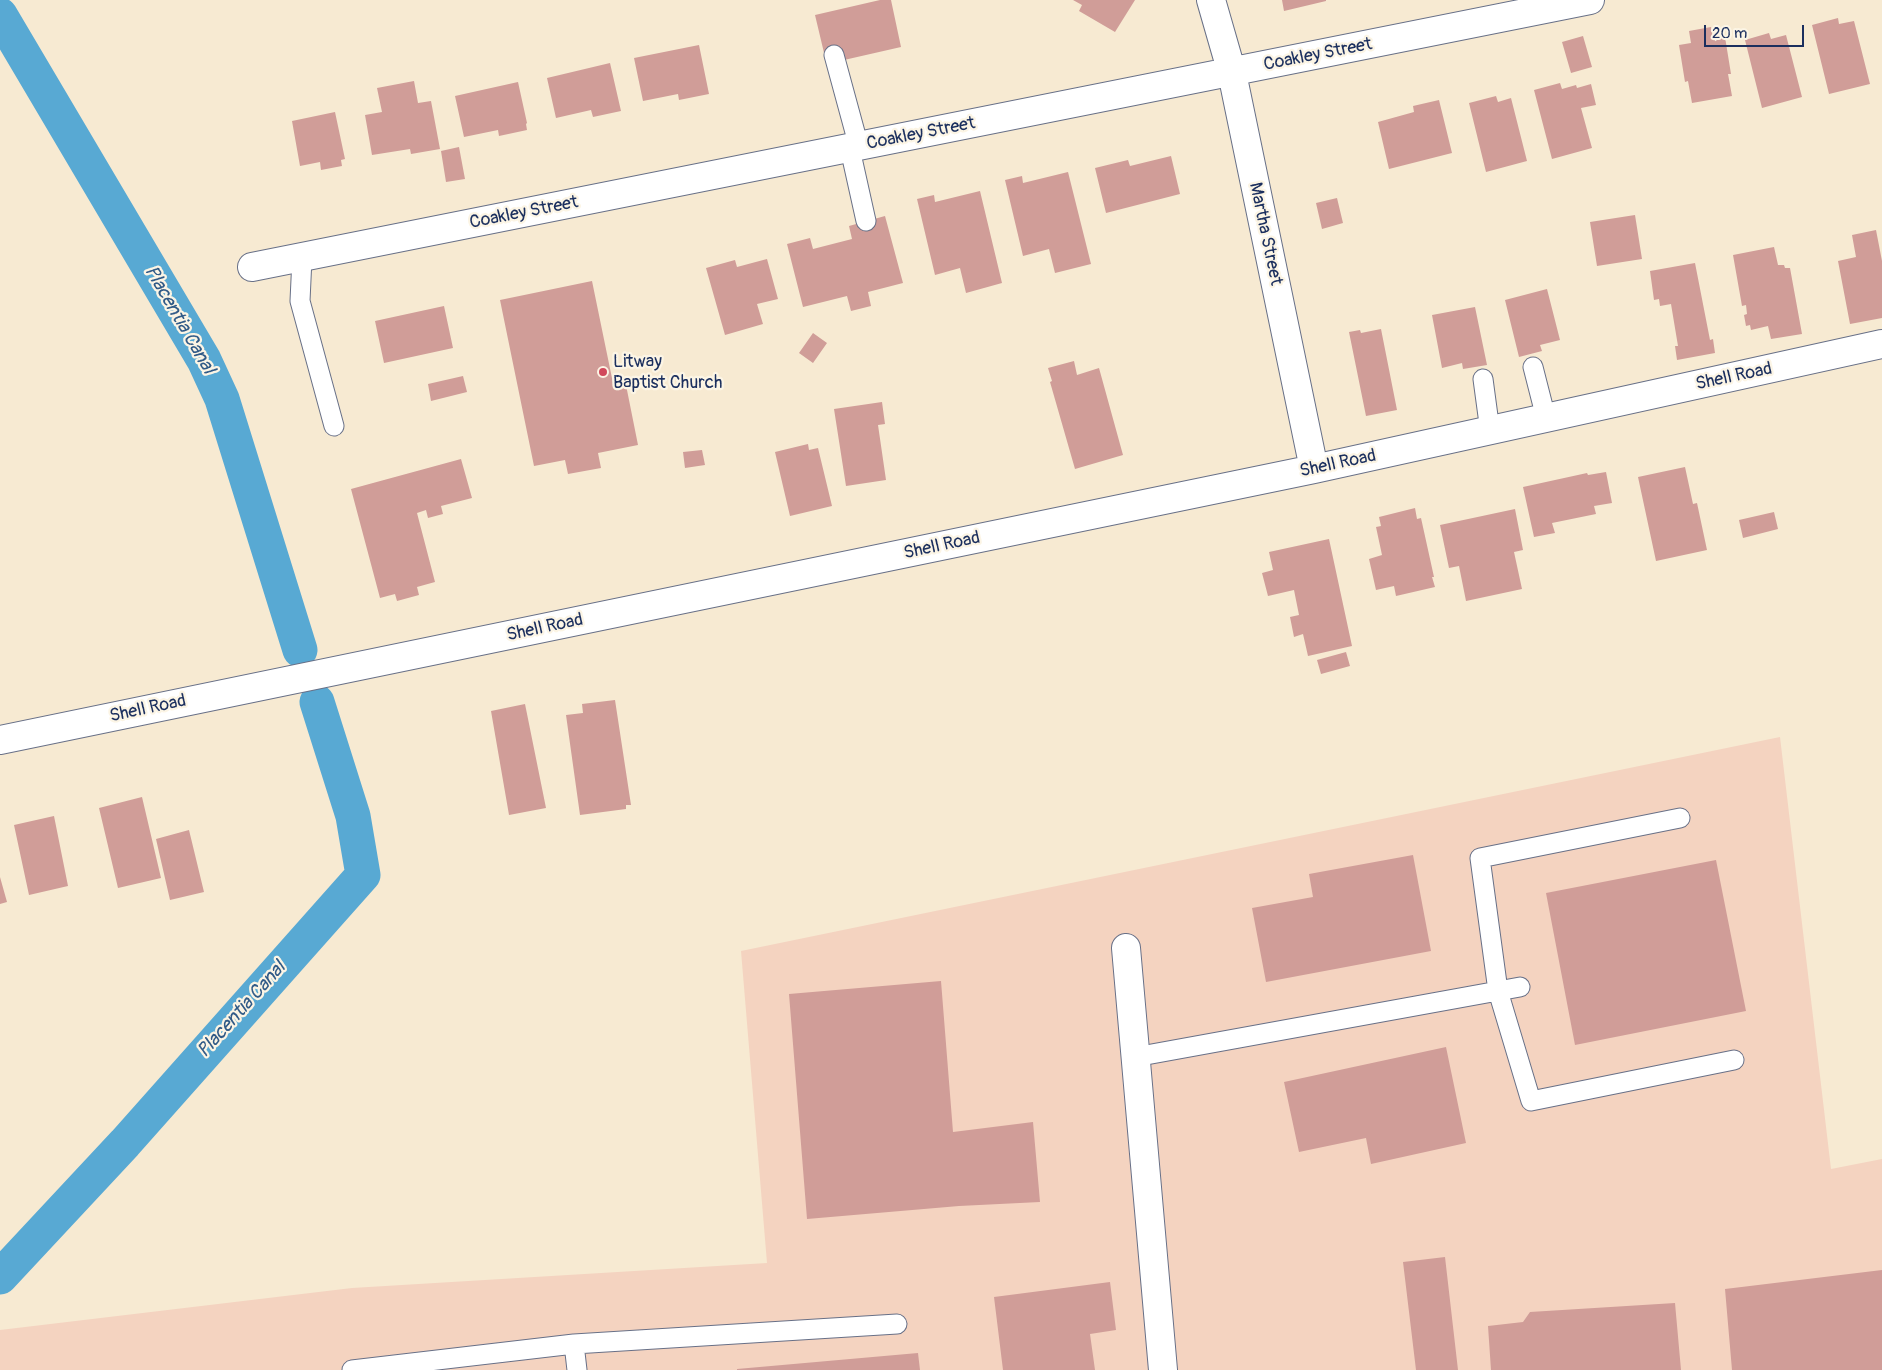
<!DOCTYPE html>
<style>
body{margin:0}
#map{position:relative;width:1882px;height:1370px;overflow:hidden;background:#f7ead2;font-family:Pangolin,sans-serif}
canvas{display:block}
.scale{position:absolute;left:1704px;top:25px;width:100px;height:22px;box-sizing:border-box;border:2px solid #1b2f5e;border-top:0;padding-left:6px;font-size:15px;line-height:18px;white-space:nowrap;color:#1b2f5e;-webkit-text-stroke:4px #fcf5e5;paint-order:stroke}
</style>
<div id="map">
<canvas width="1882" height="1370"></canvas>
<div class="scale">20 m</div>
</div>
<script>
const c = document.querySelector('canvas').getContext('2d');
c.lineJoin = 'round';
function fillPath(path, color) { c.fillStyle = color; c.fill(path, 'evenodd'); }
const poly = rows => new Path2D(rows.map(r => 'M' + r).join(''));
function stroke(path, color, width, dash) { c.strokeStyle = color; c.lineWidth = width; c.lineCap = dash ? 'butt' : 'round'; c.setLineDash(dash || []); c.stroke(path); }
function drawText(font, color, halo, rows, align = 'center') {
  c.font = font + ' Pangolin,sans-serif'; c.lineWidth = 4.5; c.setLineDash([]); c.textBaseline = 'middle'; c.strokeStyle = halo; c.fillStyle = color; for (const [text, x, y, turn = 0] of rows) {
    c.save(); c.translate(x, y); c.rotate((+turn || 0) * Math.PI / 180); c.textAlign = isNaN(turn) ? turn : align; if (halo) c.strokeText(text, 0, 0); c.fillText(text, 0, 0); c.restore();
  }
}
fillPath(poly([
 [1780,737,1831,1169,1882,1159,1882,1370,0,1370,0,1330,352,1288,767,1263,741,951]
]), '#f4d3c0');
stroke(poly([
 [0,15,204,360,222,399,300,650],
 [0,1277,125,1143,363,875,353,816,317,702]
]), '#58a9d3', 35);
fillPath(poly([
 [880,0,891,0,901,47,844,60,825,57,815,15],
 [1073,0,1135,0,1115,32,1079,11,1082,5],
 [1282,0,1326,0,1326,1,1284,11],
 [1838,18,1839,24,1854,21,1870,84,1829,94,1812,25],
 [1711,27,1713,39,1725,37,1731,74,1728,74,1732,96,1692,103,1688,81,1685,82,1679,45,1691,43,1689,31],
 [1769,33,1771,39,1786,35,1802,97,1762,108,1745,40],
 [1583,36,1592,67,1571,73,1562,42],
 [699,45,709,94,679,100,678,94,643,101,634,58],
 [610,63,621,111,593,117,591,110,556,118,547,78],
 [414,81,418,103,431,101,440,149,411,154,410,149,372,155,365,115,382,112,377,88],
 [518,82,527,123,526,124,527,130,499,136,498,130,464,137,455,96],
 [1560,83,1562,89,1576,85,1577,88,1591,84,1596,105,1581,108,1592,148,1552,159,1534,90],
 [1496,96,1498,102,1511,98,1527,161,1486,172,1469,103],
 [1439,100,1452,153,1389,169,1378,122,1414,112,1413,106],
 [335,112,345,159,341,160,342,166,321,170,320,162,300,166,292,121],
 [459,147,465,179,446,182,441,151],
 [1171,156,1180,194,1106,213,1095,168,1128,160,1130,166],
 [1068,172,1091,264,1055,273,1049,249,1023,256,1005,180,1022,176,1023,183],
 [980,191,1002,283,966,293,960,268,935,275,917,199,934,195,935,202],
 [1337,198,1343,223,1322,229,1316,203],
 [1635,215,1642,259,1597,266,1590,222],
 [885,216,903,283,868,292,871,306,851,311,847,296,803,307,787,244,810,238,813,249,852,239,849,226],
 [1876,230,1882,261,1882,318,1850,324,1838,261,1856,257,1852,235],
 [1774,247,1778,265,1784,265,1785,268,1790,268,1802,334,1771,339,1768,326,1751,330,1750,325,1746,326,1744,315,1747,314,1746,305,1742,306,1733,255],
 [767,259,778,299,757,304,763,324,725,335,706,268,735,260,737,267],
 [1695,263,1710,340,1713,339,1715,353,1677,360,1675,346,1678,346,1671,304,1660,306,1659,299,1654,300,1650,271],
 [592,281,614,388,626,385,638,445,598,453,601,468,568,474,565,460,534,466,500,300],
 [1547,289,1560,340,1540,345,1542,351,1519,357,1505,300],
 [444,306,453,348,384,363,375,321],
 [1475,307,1487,365,1463,369,1462,363,1442,368,1432,315],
 [1381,329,1397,410,1366,416,1349,332,1360,330,1361,333],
 [813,333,827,343,813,363,799,353],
 [1074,361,1077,375,1099,368,1123,455,1075,469,1050,382,1052,381,1048,368],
 [463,376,467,392,431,401,428,384],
 [882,402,885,424,878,425,886,480,846,486,834,409],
 [808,444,809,450,818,448,832,506,790,516,775,452],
 [702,450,705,465,685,468,683,452],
 [461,459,472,498,441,506,443,514,428,518,426,510,417,513,435,582,417,587,419,595,397,601,395,594,380,598,351,489],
 [1685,467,1693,504,1697,503,1707,550,1656,561,1638,477],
 [1606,472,1612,503,1594,506,1596,514,1552,523,1555,533,1534,537,1523,487,1587,473,1588,475],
 [1415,508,1417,519,1421,518,1434,577,1432,577,1435,587,1396,596,1394,586,1376,590,1369,559,1382,555,1376,527,1381,526,1379,517],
 [1515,509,1523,550,1514,552,1522,589,1466,601,1459,566,1449,568,1440,525],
 [1774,512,1778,529,1743,538,1739,520],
 [1329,539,1352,646,1308,656,1303,634,1294,637,1290,617,1299,615,1294,590,1268,596,1262,573,1273,570,1269,552],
 [1346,652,1350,666,1321,674,1317,660],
 [615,700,631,805,626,805,626,809,580,815,566,715,583,713,582,704],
 [525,704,546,808,509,815,491,711],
 [142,797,161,878,118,888,99,808],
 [54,816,68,886,29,895,14,825],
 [189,830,204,892,170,900,156,839],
 [1413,855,1431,951,1266,982,1252,908,1313,897,1309,874],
 [1716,860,1746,1011,1575,1045,1546,893],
 [0,877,7,902,0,904],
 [941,981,953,1132,1033,1122,1040,1202,959,1206,807,1219,789,994],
 [1446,1047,1466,1143,1371,1164,1366,1138,1299,1152,1284,1082],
 [1445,1257,1458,1370,1416,1370,1403,1262],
 [1882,1270,1882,1370,1732,1370,1725,1289],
 [1110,1282,1116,1330,1090,1334,1095,1370,1003,1370,994,1297],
 [1675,1303,1681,1370,1491,1370,1488,1326,1523,1322,1530,1312],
 [918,1353,920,1370,737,1370,737,1369]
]), '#d09d98');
const service = poly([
 [834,55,859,147],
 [850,149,866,221],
 [302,258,300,301,334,426],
 [1533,367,1546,418],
 [1483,379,1490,431],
 [1680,818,1480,858,1498,991,1531,1101,1734,1060],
 [1135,1057,1520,987],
 [352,1370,574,1344],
 [577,1370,574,1344,897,1324]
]);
const minor = poly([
 [1211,0,1232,73,1314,469],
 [252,267,1590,0],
 [0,740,1314,469,1882,344],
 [1126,948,1163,1370]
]);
stroke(service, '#687087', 21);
stroke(minor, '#687087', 30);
stroke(service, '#fff', 19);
stroke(minor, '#fff', 28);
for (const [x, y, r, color] of [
 [603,372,5,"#d1495b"]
]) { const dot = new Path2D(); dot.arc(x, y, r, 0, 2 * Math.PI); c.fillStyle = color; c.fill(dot); stroke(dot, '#fcf5e5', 2); }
drawText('18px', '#1b2f5e', '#fcf5e5', [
 ["Coakley Street",1318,55,-11],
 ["Coakley Street",921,134,-11],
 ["Coakley Street",524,213,-11],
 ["Martha Street",1265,234,78],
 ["Shell Road",1734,377,-12],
 ["Shell Road",1338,464,-12],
 ["Shell Road",942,546,-12],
 ["Shell Road",545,628,-12],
 ["Shell Road",148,709,-12]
]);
drawText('18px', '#1b2f5e', '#fcf5e5', [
 ["Litway",613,362],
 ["Baptist Church",613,383]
], 'left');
drawText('italic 19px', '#305a87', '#fcf5e5', [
 ["Placentia Canal",179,320,60],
 ["Placentia Canal",242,1010,-48]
]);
</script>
